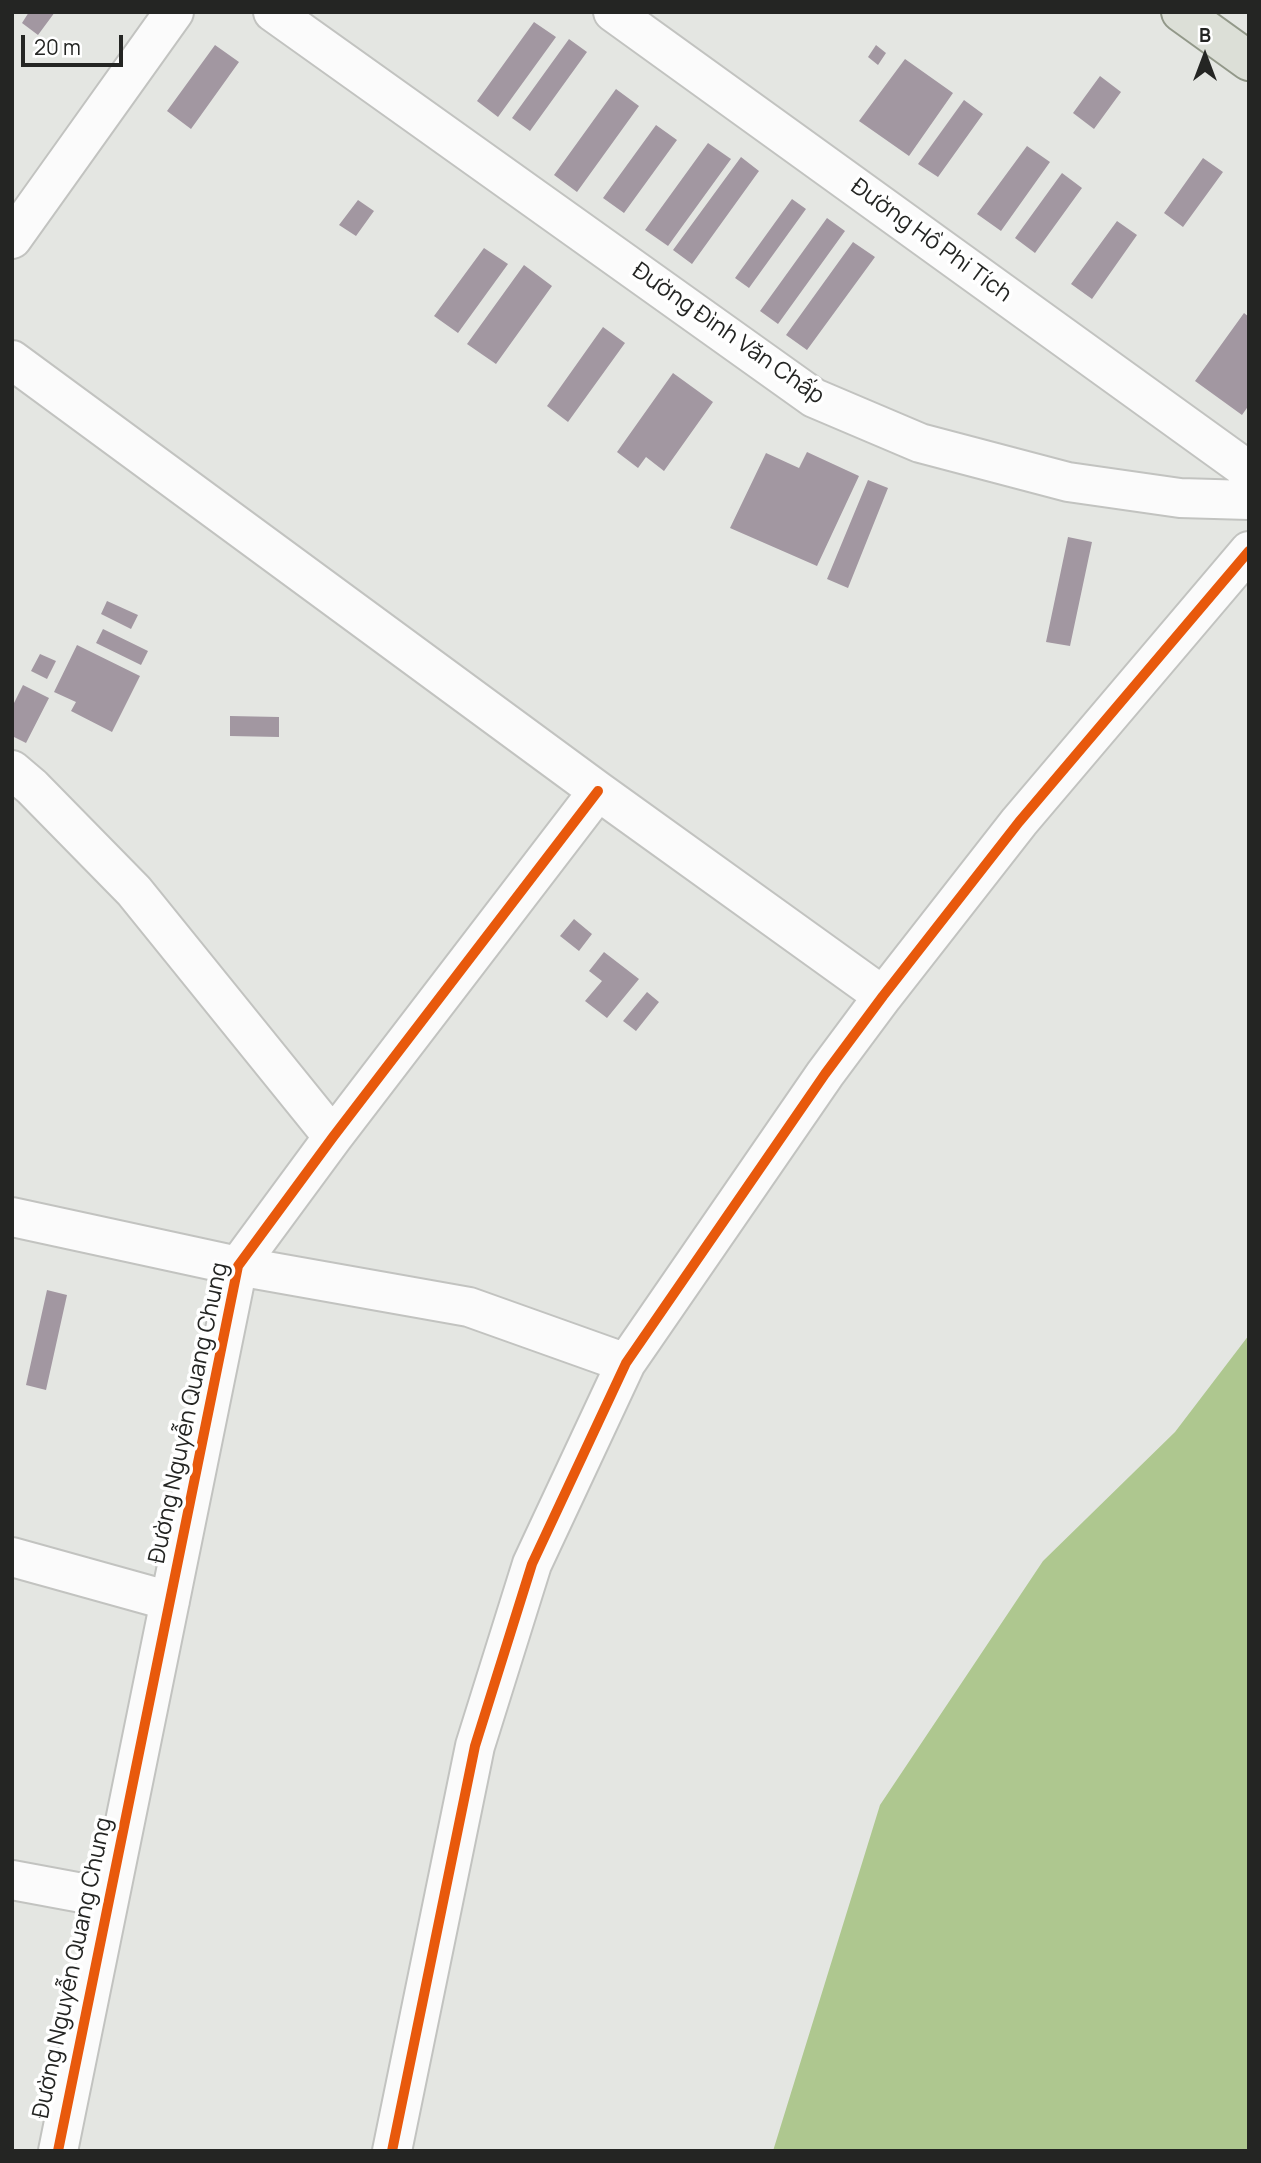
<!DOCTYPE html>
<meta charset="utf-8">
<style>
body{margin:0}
#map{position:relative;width:1261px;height:2163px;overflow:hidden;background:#e4e6e2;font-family:Manrope,sans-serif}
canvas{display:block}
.frame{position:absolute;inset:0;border:14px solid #242523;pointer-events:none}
.north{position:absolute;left:1170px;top:21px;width:70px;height:70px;-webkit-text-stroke:5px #fff;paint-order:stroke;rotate:0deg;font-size:19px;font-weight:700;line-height:28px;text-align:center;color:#242523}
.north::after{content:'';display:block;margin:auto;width:24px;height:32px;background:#242523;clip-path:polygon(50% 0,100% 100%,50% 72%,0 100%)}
.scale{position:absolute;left:21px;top:35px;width:102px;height:32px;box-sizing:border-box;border:4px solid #242523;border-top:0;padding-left:9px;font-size:21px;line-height:24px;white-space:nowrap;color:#242523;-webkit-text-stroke:5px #fff;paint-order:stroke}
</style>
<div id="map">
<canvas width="1261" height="2163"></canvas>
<div class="frame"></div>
<div class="north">B</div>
<div class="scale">20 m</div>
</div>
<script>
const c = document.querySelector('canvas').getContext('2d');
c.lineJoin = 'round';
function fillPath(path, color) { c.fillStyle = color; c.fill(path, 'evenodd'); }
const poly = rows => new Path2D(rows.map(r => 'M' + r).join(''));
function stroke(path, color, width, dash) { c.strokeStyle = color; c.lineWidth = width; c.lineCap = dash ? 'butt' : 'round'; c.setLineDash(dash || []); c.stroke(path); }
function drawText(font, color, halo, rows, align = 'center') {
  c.font = font + ' Manrope,sans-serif'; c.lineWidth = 7; c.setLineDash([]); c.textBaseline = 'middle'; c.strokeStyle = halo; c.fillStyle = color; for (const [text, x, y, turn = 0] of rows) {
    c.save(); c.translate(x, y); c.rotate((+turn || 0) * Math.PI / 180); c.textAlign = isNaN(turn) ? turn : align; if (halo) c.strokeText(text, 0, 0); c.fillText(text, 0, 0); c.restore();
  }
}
fillPath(poly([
 [1249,1335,1249,2151,773,2151,880,1805,1043,1561,1175,1432]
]), '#aec78f');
fillPath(poly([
 [29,12,55,12,38,35,22,23],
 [534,22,556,37,498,117,477,101],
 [569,39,587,52,530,131,512,118],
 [215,45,239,62,191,129,167,111],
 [876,45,886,53,878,65,868,57],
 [905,59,953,93,909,156,859,121],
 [1100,76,1121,92,1094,129,1073,113],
 [616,89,639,106,577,192,554,175],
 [964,100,983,114,938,177,918,164],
 [656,125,677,140,624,213,603,198],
 [708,143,731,159,668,246,645,230],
 [1027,146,1050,162,1001,231,977,214],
 [741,157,759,171,692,264,673,250],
 [1203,158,1223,172,1183,227,1164,213],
 [1062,173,1082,188,1035,253,1015,238],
 [792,199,806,209,749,288,735,278],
 [358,200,374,211,356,236,339,225],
 [827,218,845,231,778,324,760,311],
 [1117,221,1137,235,1092,299,1071,284],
 [853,242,875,257,807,350,786,335],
 [484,248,508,264,458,333,434,316],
 [524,265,552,286,496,364,467,344],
 [1244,313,1249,317,1249,405,1242,415,1195,381],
 [603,327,625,343,568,422,547,406],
 [673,373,713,402,664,471,646,457,638,468,617,452],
 [807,452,859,476,817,566,730,528,766,453,799,468],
 [868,480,888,488,848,588,827,579],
 [1068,537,1092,542,1070,646,1046,642],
 [107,601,138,615,131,629,101,614],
 [103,629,148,651,141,665,96,643],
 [77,645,140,676,112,732,71,711,76,702,54,692],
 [40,654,56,661,47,679,31,671],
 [23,685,49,698,26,743,12,736,12,707],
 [230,716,279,717,279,737,230,736],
 [574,919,592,934,579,951,560,936],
 [604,952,639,979,607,1018,585,1001,602,981,589,971],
 [647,992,659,1002,636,1031,623,1021],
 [47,1290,67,1295,46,1390,26,1385]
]), '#a297a1');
const minor = poly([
 [273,12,814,398,920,443,1068,482,1180,498,1249,500],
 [613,12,1249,471],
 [12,239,174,12],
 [12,360,598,791,883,996],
 [12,770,32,787,134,891,333,1137],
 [12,1217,238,1266,469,1307,626,1363],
 [12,1557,170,1601],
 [12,1880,109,1898],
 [58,2151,238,1266,333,1137,598,791],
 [392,2151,475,1746,532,1564,626,1363,825,1074,883,996,1019,822,1249,551]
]);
const major = poly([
 [1181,12,1249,61]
]);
stroke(minor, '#c2c3c0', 42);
stroke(major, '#929889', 42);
stroke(minor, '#fbfbfb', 38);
stroke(major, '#dcdfd7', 38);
stroke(poly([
 [58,2151,238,1266,333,1137,598,791],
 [392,2151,475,1746,532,1564,626,1363,825,1074,883,996,1019,822,1249,551]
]), '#e8590c', 10);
drawText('23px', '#242523', '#fff', [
 ["Đường Hồ Phi Tích",931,241,36],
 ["Đường Đình Văn Chấp",728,334,35],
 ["Đường Nguyễn Quang Chung",189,1413,-78],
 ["Đường Nguyễn Quang Chung",73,1968,-78]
]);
</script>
